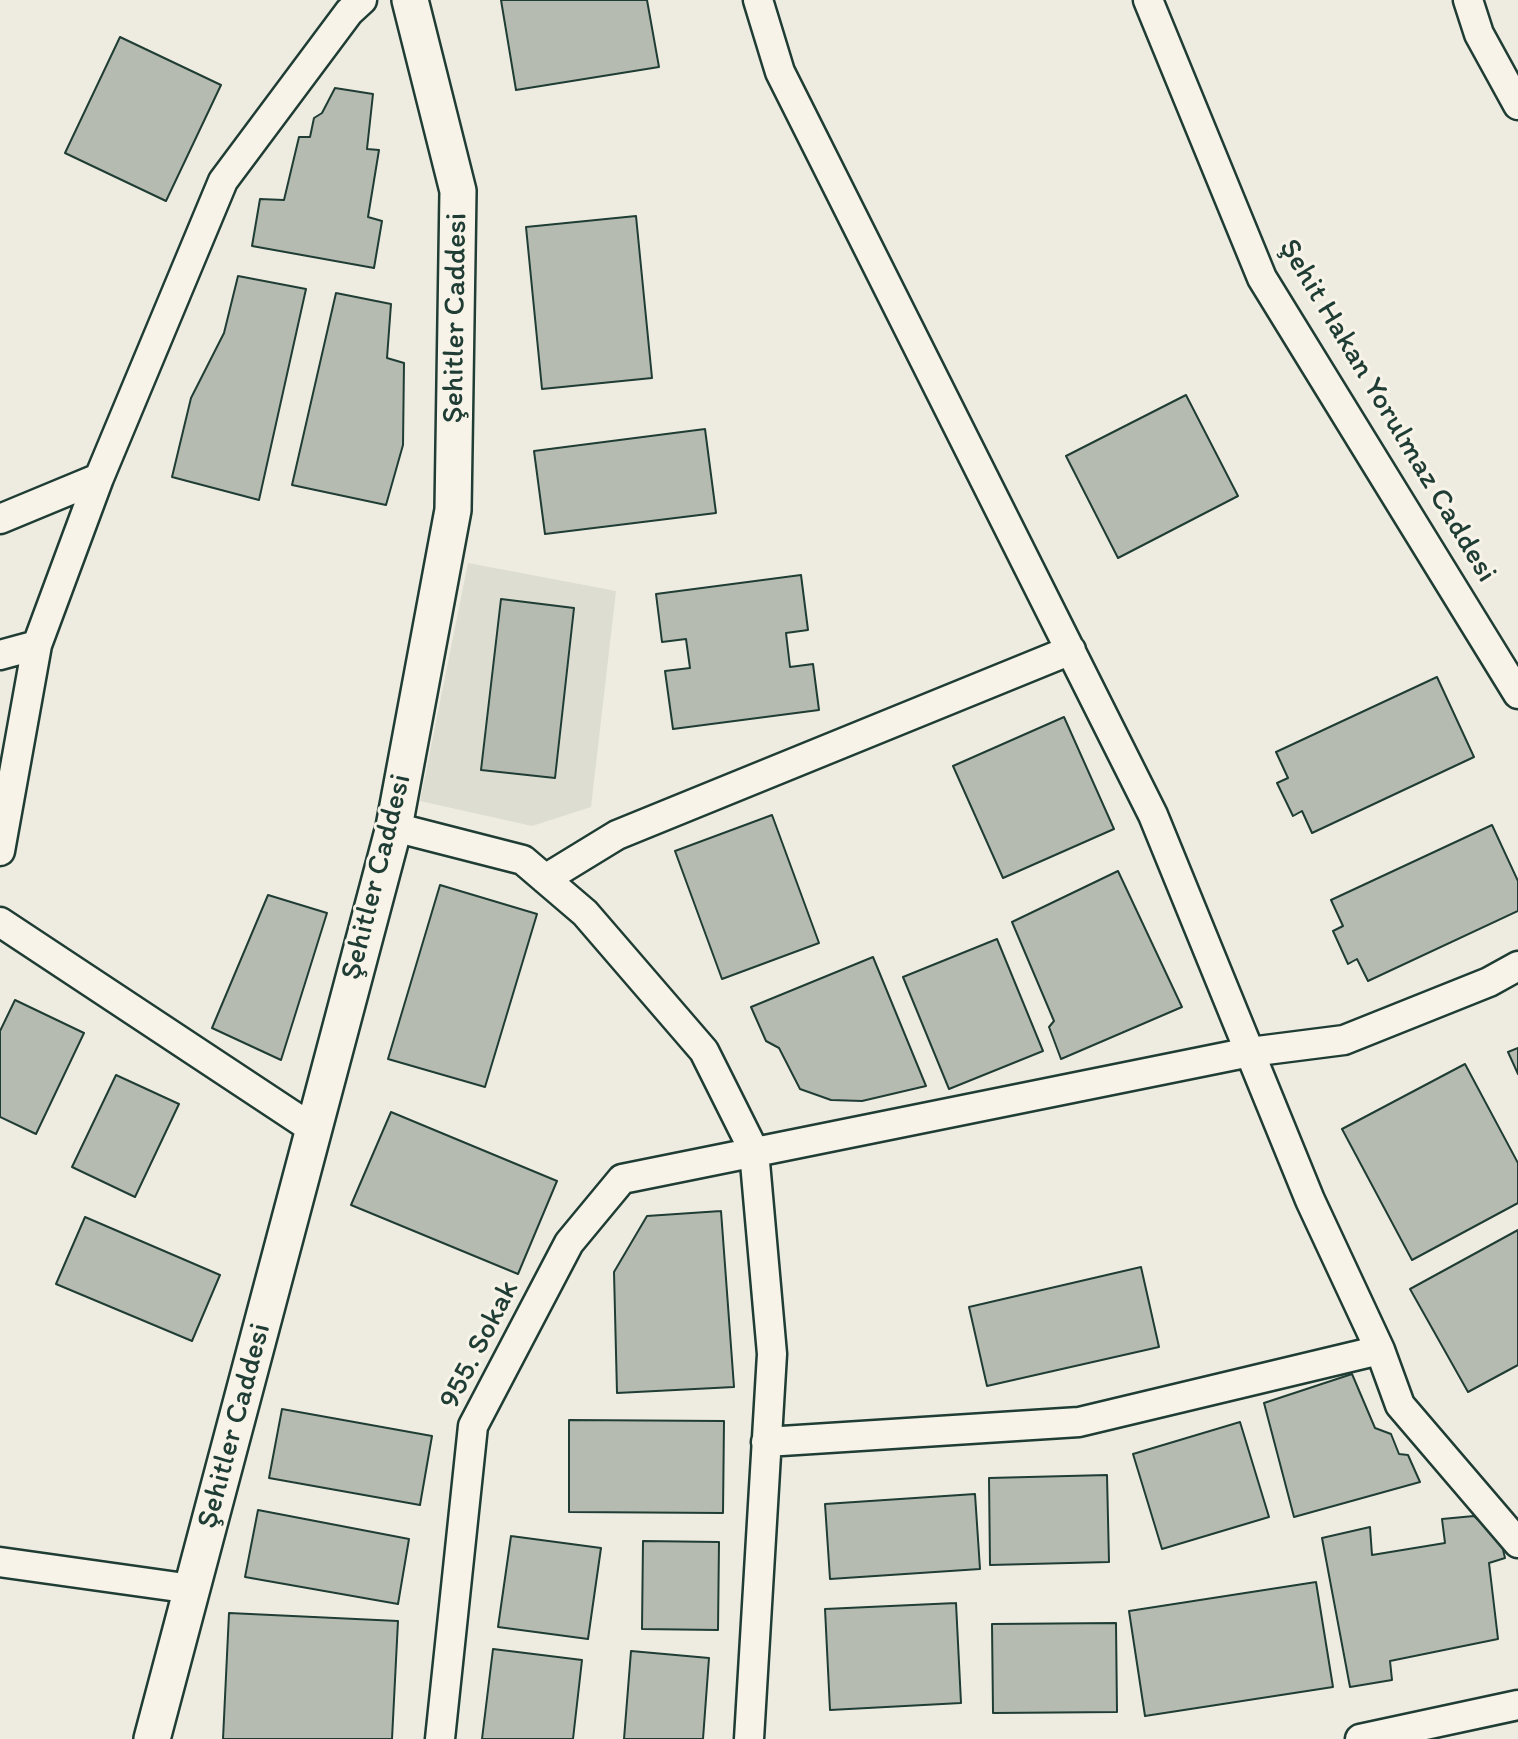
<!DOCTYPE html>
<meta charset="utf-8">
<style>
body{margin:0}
canvas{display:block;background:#eeece1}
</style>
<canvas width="1518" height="1739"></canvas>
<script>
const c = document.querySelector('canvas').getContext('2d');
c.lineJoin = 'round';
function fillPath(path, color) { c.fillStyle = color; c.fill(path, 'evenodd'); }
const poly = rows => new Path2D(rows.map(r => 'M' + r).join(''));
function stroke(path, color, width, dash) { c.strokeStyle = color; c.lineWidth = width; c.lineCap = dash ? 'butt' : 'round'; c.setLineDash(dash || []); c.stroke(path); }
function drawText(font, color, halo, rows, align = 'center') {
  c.font = font + ' Itim,sans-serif'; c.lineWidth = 6; c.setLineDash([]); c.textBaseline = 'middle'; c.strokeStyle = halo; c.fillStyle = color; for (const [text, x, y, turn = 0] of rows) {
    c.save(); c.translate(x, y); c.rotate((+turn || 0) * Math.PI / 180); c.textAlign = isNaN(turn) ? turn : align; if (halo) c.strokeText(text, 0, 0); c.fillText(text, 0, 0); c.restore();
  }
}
fillPath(poly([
 [468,563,616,591,591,807,532,826,420,801]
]), '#ddddd2');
const building = poly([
 [501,0,647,0,659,67,516,90,501,0],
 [120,37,221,85,166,201,65,153,120,37],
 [335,88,373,94,367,149,379,150,368,217,382,221,374,268,252,246,260,199,284,200,299,137,310,137,314,118,322,113,335,88],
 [636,216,652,378,542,389,526,227,636,216],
 [238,276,306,289,259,500,172,477,191,398,224,333,238,276],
 [336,293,391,304,387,358,404,363,403,445,386,505,292,485,336,293],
 [1186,395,1238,496,1118,558,1066,456,1186,395],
 [705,429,716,513,545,534,534,451,705,429],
 [801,575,808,630,786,633,790,667,813,664,819,710,673,729,665,671,690,668,686,639,662,642,656,594,801,575],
 [501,599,574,608,555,778,481,770,501,599],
 [1437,677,1474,757,1312,833,1302,811,1293,816,1277,783,1288,778,1276,752,1437,677],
 [1064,717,1114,829,1003,878,953,766,1064,717],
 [772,815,819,943,722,979,675,851,772,815],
 [1492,825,1518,881,1518,911,1368,981,1357,959,1348,964,1333,931,1343,926,1331,900,1492,825],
 [1118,871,1182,1007,1061,1059,1049,1027,1054,1021,1012,922,1118,871],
 [440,885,537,914,485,1087,388,1059,440,885],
 [268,895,327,913,281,1060,212,1028,268,895],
 [997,939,1043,1051,949,1089,903,977,997,939],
 [873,957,926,1086,862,1101,831,1100,800,1089,779,1048,766,1041,751,1007,873,957],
 [15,1000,84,1033,36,1134,0,1117,0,1031,15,1000],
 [1518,1048,1518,1074,1508,1052,1518,1048],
 [1465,1064,1518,1163,1518,1203,1412,1260,1342,1129,1465,1064],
 [116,1075,179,1104,135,1197,72,1167,116,1075],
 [391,1112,557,1181,518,1274,351,1205,391,1112],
 [721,1211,734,1387,617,1393,614,1272,647,1216,721,1211],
 [85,1217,220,1275,192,1341,56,1284,85,1217],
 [1518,1230,1518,1365,1468,1392,1410,1289,1518,1230],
 [1141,1267,1159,1347,987,1386,969,1307,1141,1267],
 [1352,1374,1375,1428,1391,1434,1399,1454,1408,1455,1420,1482,1294,1517,1264,1403,1352,1374],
 [282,1409,432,1436,420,1505,269,1478,282,1409],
 [569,1420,724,1421,723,1513,569,1512,569,1420],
 [1240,1422,1269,1517,1162,1549,1133,1454,1240,1422],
 [1107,1475,1109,1562,990,1565,989,1478,1107,1475],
 [975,1494,980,1569,830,1579,825,1504,975,1494],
 [258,1510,409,1539,398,1604,245,1577,258,1510],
 [1474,1516,1501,1541,1505,1558,1489,1563,1498,1639,1390,1661,1392,1680,1350,1687,1322,1538,1370,1527,1372,1555,1445,1543,1442,1519,1474,1516],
 [511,1536,601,1548,588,1639,498,1627,511,1536],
 [643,1541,719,1542,718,1630,642,1629,643,1541],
 [1316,1582,1333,1687,1145,1716,1129,1611,1316,1582],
 [956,1603,961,1703,830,1710,825,1609,956,1603],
 [229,1613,398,1621,392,1739,223,1739,229,1613],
 [1116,1623,1117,1712,993,1713,992,1624,1116,1623],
 [493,1649,582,1660,573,1739,482,1739,493,1649],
 [631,1651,709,1658,703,1739,624,1739,631,1651]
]);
fillPath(building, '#b5bbb0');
stroke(building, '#1f3d34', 2);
const minor = poly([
 [758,0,780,72,1153,815,1310,1200,1380,1350,1400,1405,1518,1543],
 [1148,0,1262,278,1518,694],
 [1468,0,1479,34,1518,105],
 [0,519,99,478,223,181,349,12,362,0],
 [0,655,37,645],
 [394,827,523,860,585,913,704,1051,754,1151,772,1354,749,1739],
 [0,851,37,645,99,478],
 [545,879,617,835,1071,650],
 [0,922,313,1129],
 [766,1442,1079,1422,1380,1350],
 [0,1562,192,1589],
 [440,1739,473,1426,569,1243,622,1179,1250,1052,1344,1040,1489,982,1518,966],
 [1360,1739,1518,1705]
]);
const tertiary = poly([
 [152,1739,394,827,453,510,458,191,410,0]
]);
stroke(minor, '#1f3d34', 33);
stroke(tertiary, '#1f3d34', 40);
stroke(minor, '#f7f3e8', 28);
stroke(tertiary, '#f7f3e8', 35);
drawText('30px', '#1f3d34', '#f7f3e8', [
 ["Şehitler Caddesi",456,318,-89],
 ["Şehit Hakan Yorulmaz Caddesi",1387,411,59],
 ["Şehitler Caddesi",377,877,-76],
 ["955. Sokak",480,1345,-63],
 ["Şehitler Caddesi",235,1426,-75]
]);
</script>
